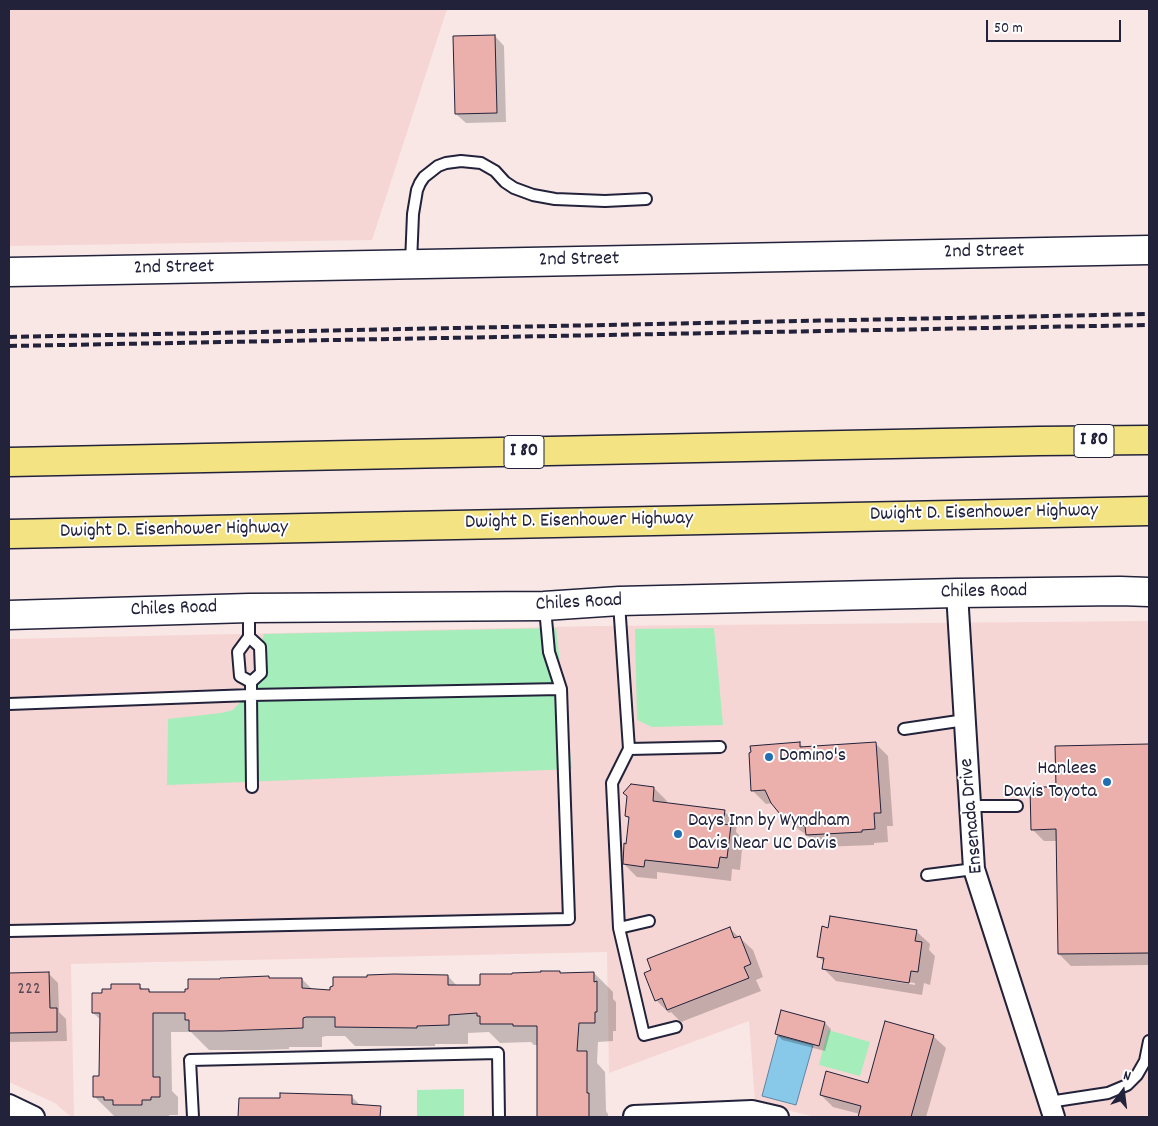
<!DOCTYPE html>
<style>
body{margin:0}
#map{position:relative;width:1158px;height:1126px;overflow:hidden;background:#f9e7e6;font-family:Dekko,sans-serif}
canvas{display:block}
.frame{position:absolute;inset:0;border:10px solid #22223b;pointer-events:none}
.north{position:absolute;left:1098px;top:1066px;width:50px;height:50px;-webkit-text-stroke:4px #fff;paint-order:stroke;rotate:15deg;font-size:14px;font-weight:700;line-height:20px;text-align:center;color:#22223b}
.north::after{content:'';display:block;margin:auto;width:18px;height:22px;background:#22223b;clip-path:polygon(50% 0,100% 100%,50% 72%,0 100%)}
.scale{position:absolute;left:986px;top:20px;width:135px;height:22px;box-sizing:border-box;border:2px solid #22223b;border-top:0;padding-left:6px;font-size:15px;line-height:18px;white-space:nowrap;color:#22223b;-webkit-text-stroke:4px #fff;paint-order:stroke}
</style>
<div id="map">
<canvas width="1158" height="1126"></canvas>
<div class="frame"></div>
<div class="north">N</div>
<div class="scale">50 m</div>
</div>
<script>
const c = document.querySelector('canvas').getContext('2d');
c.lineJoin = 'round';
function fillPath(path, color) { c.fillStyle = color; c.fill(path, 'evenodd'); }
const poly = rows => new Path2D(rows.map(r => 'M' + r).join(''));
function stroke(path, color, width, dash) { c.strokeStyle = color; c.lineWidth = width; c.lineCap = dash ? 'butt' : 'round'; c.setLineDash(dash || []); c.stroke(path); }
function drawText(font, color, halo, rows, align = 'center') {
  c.font = font + ' Dekko,sans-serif'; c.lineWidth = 4; c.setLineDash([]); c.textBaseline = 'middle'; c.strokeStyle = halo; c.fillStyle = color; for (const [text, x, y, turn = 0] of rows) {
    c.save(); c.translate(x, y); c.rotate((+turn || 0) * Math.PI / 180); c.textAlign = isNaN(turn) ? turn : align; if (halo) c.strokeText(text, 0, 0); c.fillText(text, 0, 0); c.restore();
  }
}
fillPath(poly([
 [9,9,447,9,372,240,9,246],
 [1149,621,1149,1115,1139,1117,815,1117,755,1102,749,1021,609,1073,607,952,71,964,74,1117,71,1117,55,1103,9,1082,9,639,597,626]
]), '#f5d6d4');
fillPath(poly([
 [556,628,572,769,167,785,168,719,221,713,233,710,246,696,264,634],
 [714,628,723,725,652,727,637,720,635,629],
 [828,1030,870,1042,860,1076,819,1065],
 [464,1089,464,1117,417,1117,417,1090]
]), '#a5edbb');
const water = poly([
 [778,1036,813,1045,796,1105,762,1096,778,1036]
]);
fillPath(water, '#88c9e9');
stroke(water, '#5f86a3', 1);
fillPath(poly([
 [495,36,504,46,506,122,466,123,456,114],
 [875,743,888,756,893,826,887,826,888,842,874,843,874,845,820,847,807,835,798,829,773,803,766,804,753,791,800,744,804,748],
 [1149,746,1149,965,1071,966,1059,954,1057,841,1044,841,1032,829,1057,788,1056,747],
 [654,788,667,801,666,804,724,811,737,824,736,832,743,839,740,870,732,869,731,881,657,872,657,879,637,877,624,864,630,820,626,816],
 [729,928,753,950,763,977,756,980,761,991,681,1022,671,1012,669,1013,656,1000],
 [917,932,930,944,929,950,935,956,930,985,924,983,922,995,836,981,823,968,824,962,818,956],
 [836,970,915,983,915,985,836,972],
 [560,972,561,974,594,973,613,992,613,999,616,1002,616,1031,613,1031,613,1041,598,1042,597,1063,605,1072,606,1111,608,1114,608,1117,538,1117,538,1045,534,1045,531,1042,500,1043,489,1032,468,1033,468,1044,435,1044,435,1046,355,1046,345,1036,326,1036,322,1037,322,1047,289,1047,289,1049,262,1050,209,1050,191,1032,171,1032,172,1091,178,1097,178,1115,169,1115,169,1117,123,1117,121,1116,114,1116,95,1097,101,1077,101,1020,93,1013,103,994,112,990,139,985,144,990,149,990,152,993,186,993,270,979,302,979,313,990,331,991,448,976,458,987,476,986],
 [9,974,49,974,58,983,59,1012,66,1019,67,1041,9,1042],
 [825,1023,831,1029,825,1051,782,1040,776,1033],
 [933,1036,946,1048,926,1117,861,1117,860,1114,833,1107,821,1095,869,1084],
 [352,1097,371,1116,371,1117,238,1117,238,1107]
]), '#0003');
const building = poly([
 [495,35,497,113,455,114,453,36,495,35],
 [800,742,800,747,876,742,881,813,874,813,875,829,862,830,862,832,806,835,805,826,792,822,780,814,771,803,765,790,751,791,749,753,751,752,750,746,800,742],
 [1149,744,1149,953,1058,954,1056,829,1031,830,1030,787,1056,787,1055,746,1149,744],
 [631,784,654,787,653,801,725,810,723,824,731,825,727,858,720,857,718,868,645,860,644,867,623,864,624,843,626,844,629,817,625,816,627,796,623,793,631,784],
 [830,916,917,930,915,941,922,942,918,972,911,971,909,983,822,969,824,958,817,957,822,926,828,928,830,916],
 [730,927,734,938,740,936,751,964,744,967,749,978,667,1010,662,998,655,1001,644,973,651,970,647,959,730,927],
 [541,971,560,971,560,973,594,972,594,982,597,981,597,1012,595,1012,595,1023,579,1023,577,1051,587,1051,587,1093,589,1093,589,1117,537,1117,537,1026,513,1026,513,1024,480,1024,480,1016,477,1016,477,1013,449,1015,449,1025,417,1026,417,1028,335,1027,335,1017,306,1017,303,1018,303,1028,222,1031,189,1031,189,1020,185,1020,185,1013,153,1013,153,1077,160,1077,160,1097,151,1097,151,1100,142,1100,142,1105,113,1105,113,1100,104,1100,104,1097,93,1097,93,1076,99,1076,100,1013,92,1013,92,993,102,993,102,989,111,989,111,984,140,984,140,989,149,989,149,992,185,992,185,989,188,989,188,979,220,979,220,978,269,976,269,978,302,978,302,988,330,990,330,987,333,986,333,977,367,977,367,975,394,974,448,975,448,985,480,985,480,974,512,974,512,973,541,972,541,971],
 [49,972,50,1008,57,1008,57,1032,9,1033,9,973,49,972],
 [781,1010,825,1022,819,1046,775,1034,781,1010],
 [885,1021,934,1035,911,1117,858,1117,861,1106,820,1095,826,1071,868,1083,885,1021],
 [280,1093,352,1095,352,1104,381,1106,380,1117,238,1117,239,1098,280,1098,280,1093]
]);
fillPath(building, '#ebb0ab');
stroke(building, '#22223b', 1);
const lane = poly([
 [411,263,413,214,417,190,420,183,424,177,438,166,446,163,461,161,481,163,495,171,505,182,514,188,533,195,555,199,605,201,646,199],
 [619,603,629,749,720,747],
 [249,609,249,637,238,652,240,676,251,682],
 [9,704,251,695,251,682,261,673,260,647,249,637],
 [904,729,965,720],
 [629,749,612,783,619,928,649,921],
 [252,787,251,695,561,689],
 [970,806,1017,806],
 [927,875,974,869],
 [619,928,644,1035,676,1027],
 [9,931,569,919,561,689,549,652,545,608],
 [1049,1102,1108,1093,1127,1085,1137,1075,1145,1061,1149,1041],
 [193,1117,190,1060,498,1053,499,1117]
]);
const street = poly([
 [957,593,974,869,1054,1117],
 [9,1105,34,1117],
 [634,1116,752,1111,778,1117]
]);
const secondary = poly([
 [9,272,1149,250],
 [9,615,249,608,544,606,619,601,957,593,1120,591,1149,592]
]);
const highway = poly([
 [9,462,1039,441,1149,440],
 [9,534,1149,511]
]);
stroke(lane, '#22223b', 14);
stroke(street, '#22223b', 24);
stroke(secondary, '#22223b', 31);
stroke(highway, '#22223b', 31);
stroke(lane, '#fff', 10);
stroke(street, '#fff', 20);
stroke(secondary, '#fff', 28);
stroke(highway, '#f4e382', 28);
stroke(poly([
 [9,337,1149,314],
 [9,346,1149,325]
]), '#22223b', 4, [8, 4]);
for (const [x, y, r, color] of [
 [769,757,5,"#1f6fb2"],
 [1107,782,5,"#1f6fb2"],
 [678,834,5,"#1f6fb2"]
]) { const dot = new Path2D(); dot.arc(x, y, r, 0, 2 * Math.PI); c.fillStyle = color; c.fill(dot); stroke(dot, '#fff', 2); }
drawText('18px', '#544657', null, [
 ["222",29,991]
]);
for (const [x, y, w] of [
 [1094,441,40],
 [524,452,40]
]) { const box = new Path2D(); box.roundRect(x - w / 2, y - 16.5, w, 33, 4); c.fillStyle = '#fff'; c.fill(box); stroke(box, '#22223b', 1); }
drawText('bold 19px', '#22223b', null, [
 ["I 80",1094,441],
 ["I 80",524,452]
]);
drawText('20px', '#22223b', '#fff', [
 ["2nd Street",984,253,-1],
 ["2nd Street",579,261,-1],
 ["2nd Street",174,269,-1],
 ["Dwight D. Eisenhower Highway",984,514,-1],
 ["Dwight D. Eisenhower Highway",579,522,-1],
 ["Dwight D. Eisenhower Highway",174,531,-1],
 ["Chiles Road",984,593,-1],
 ["Chiles Road",579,604,-3],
 ["Chiles Road",174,610,-2],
 ["Ensenada Drive",973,816,-95]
]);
drawText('20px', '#22223b', '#fff', [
 ["Domino's",779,757],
 ["Hanlees",1097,770,"right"],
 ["Davis Toyota",1097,793,"right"],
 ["Days Inn by Wyndham",688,822],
 ["Davis Near UC Davis",688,845]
], 'left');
</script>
